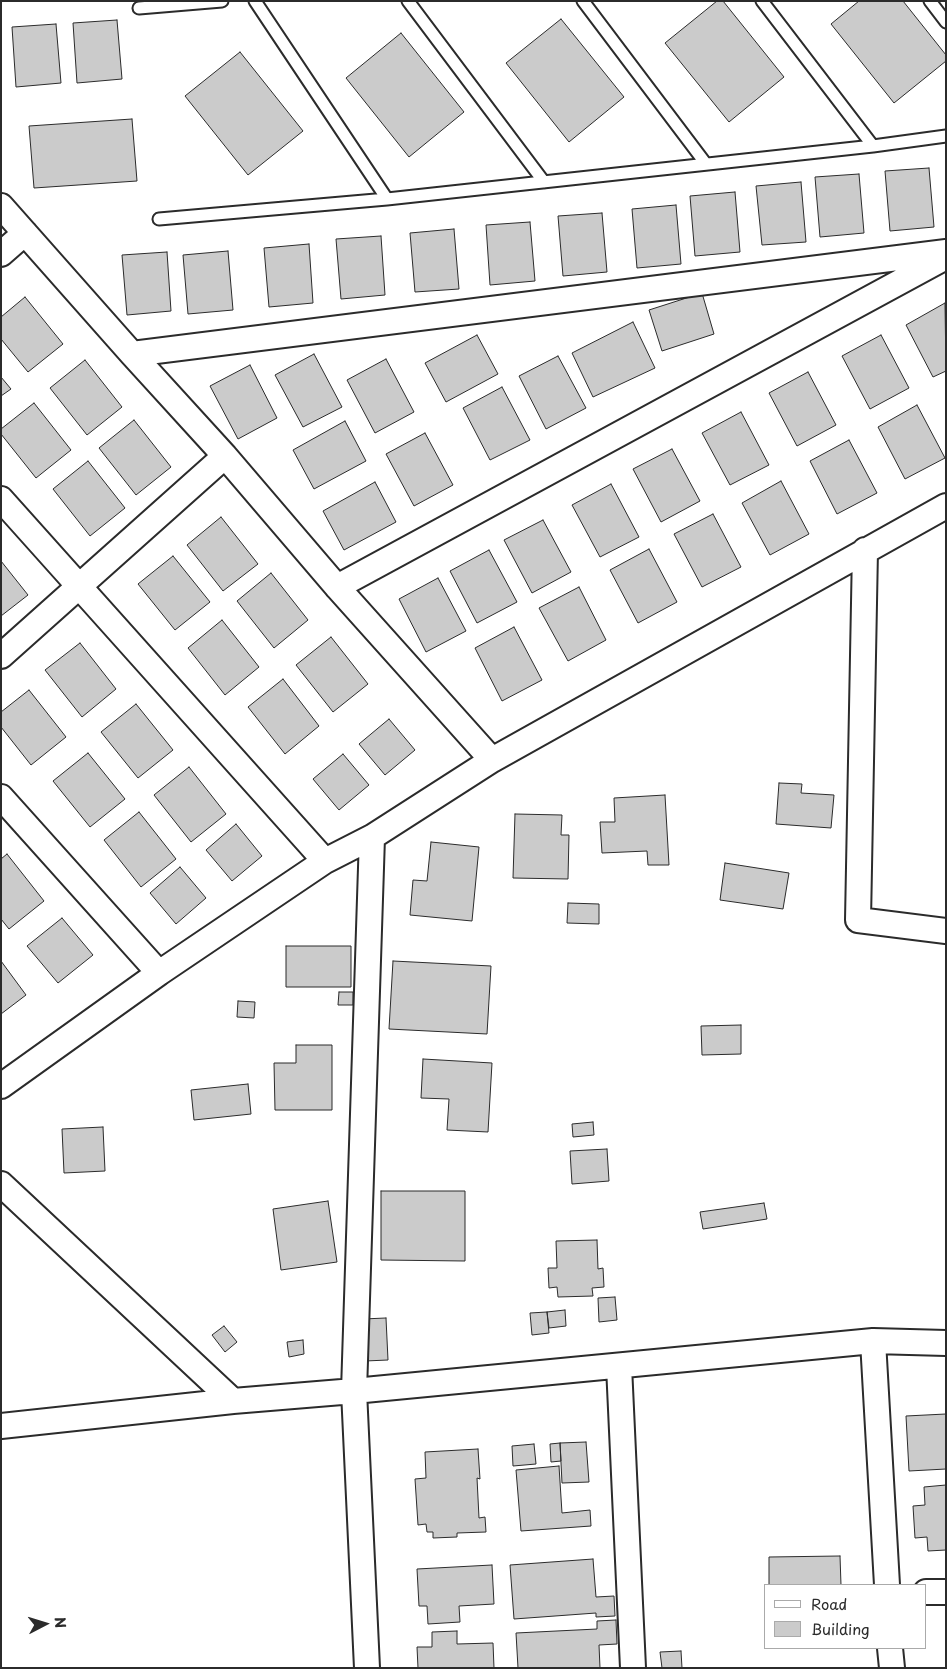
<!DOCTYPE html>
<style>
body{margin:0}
#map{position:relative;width:947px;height:1669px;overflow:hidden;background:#fff;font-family:"Playpen Sans",sans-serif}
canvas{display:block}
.frame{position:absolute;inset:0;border:2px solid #2b2b2b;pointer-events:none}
.legend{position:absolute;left:764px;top:1584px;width:162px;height:65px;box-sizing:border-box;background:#fff;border:1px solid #aaa;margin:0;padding:6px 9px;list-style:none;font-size:15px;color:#2b2b2b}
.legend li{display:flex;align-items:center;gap:10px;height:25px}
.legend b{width:25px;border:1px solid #aaa}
.north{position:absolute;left:20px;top:1599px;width:50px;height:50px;-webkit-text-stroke:4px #fff;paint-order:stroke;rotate:85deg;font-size:14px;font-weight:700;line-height:20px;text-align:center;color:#2b2b2b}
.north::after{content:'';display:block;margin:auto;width:18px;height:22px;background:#2b2b2b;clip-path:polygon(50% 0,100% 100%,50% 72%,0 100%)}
</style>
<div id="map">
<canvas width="947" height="1669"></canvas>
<div class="frame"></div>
<ul class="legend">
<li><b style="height:6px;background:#fff"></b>Road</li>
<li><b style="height:14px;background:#cbcbcb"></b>Building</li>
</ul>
<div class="north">N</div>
</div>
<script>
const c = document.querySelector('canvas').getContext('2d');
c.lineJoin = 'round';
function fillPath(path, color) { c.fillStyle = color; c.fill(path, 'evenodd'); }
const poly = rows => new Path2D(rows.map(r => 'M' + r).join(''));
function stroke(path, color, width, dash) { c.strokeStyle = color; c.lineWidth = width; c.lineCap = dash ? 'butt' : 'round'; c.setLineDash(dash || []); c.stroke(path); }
const building = poly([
 [717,1,723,1,784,77,729,122,665,43,717,1],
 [859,1,903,1,946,55,946,61,894,103,831,24,859,1],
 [561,19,624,97,569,142,506,63,561,19],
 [117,20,122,79,77,83,73,23,117,20],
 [56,24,61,83,16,87,12,27,56,24],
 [401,33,464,112,409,157,346,78,401,33],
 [240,52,303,131,248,175,185,96,240,52],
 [132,119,137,181,34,188,29,126,132,119],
 [929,168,934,227,890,231,885,171,929,168],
 [859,174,864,233,820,237,815,177,859,174],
 [801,182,806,242,762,245,756,186,801,182],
 [735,192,740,252,695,256,690,196,735,192],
 [676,205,681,264,637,268,632,209,676,205],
 [602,213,607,272,563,276,558,216,602,213],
 [530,222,535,281,490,285,486,225,530,222],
 [454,229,459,289,415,292,410,233,454,229],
 [381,236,385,295,341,299,336,239,381,236],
 [309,244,313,303,269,307,264,248,309,244],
 [228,251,233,310,188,314,183,255,228,251],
 [167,252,171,311,127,315,122,255,167,252],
 [702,293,714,334,662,351,649,310,702,293],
 [25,297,63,344,28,372,1,339,1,317,25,297],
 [945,303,946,371,933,377,906,325,945,303],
 [633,322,655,368,593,397,572,353,633,322],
 [477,335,498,374,446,402,425,363,477,335],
 [881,335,909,388,870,409,842,356,881,335],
 [314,354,342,407,303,427,275,375,314,354],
 [558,356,586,408,546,429,519,376,558,356],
 [386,359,414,412,375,433,347,380,386,359],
 [85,360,122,407,87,435,50,388,85,360],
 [250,365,277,418,238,439,210,386,250,365],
 [808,372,836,425,797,446,769,393,808,372],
 [1,377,11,389,1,396,1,377],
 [502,387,530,440,490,460,463,408,502,387],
 [34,403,71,450,36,478,1,434,1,429,34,403],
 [917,405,945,458,905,479,878,427,917,405],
 [741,412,769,465,730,485,702,433,741,412],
 [134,420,171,467,136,495,99,448,134,420],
 [345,421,366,461,314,489,293,450,345,421],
 [425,433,453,485,414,506,386,454,425,433],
 [849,440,877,493,837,514,810,461,849,440],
 [672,449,700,501,661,522,633,469,672,449],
 [88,461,125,508,90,536,53,489,88,461],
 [781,481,809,534,770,555,742,503,781,481],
 [375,482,396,522,344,550,323,511,375,482],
 [611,484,639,537,600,557,572,505,611,484],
 [713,514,741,567,702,587,674,534,713,514],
 [221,517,258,564,223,591,187,545,221,517],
 [543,520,571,572,532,593,504,540,543,520],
 [649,549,677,602,638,623,610,570,649,549],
 [489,550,517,602,477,623,450,571,489,550],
 [173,556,210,602,175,630,138,584,173,556],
 [1,561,28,595,1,616,1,561],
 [271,573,308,620,274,648,237,601,271,573],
 [438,578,466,631,426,652,399,599,438,578],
 [579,587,606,640,568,661,539,608,579,587],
 [222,620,259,667,225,695,188,648,222,620],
 [514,627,542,680,502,701,475,648,514,627],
 [331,637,368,684,333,712,296,665,331,637],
 [80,643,116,689,82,717,45,670,80,643],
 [283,679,319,726,285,754,248,707,283,679],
 [29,690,66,737,31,765,1,727,1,712,29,690],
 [136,704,173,750,138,778,101,732,136,704],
 [389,719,415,750,385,775,359,744,389,719],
 [88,753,125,799,90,827,53,781,88,753],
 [343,754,369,785,339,810,313,779,343,754],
 [189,767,226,814,191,842,154,795,189,767],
 [779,783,802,784,801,793,834,795,831,828,776,824,779,783],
 [665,795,669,865,648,865,647,851,602,853,600,822,615,822,614,798,665,795],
 [139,812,176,859,141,887,104,840,139,812],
 [515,814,562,815,561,835,569,835,568,879,513,878,515,814],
 [236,824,262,856,232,881,206,850,236,824],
 [431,842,479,847,472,921,410,915,413,880,427,881,431,842],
 [7,854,44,901,9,929,1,919,1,859,7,854],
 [725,863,789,873,783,909,720,900,725,863],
 [180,867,206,898,176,924,150,893,180,867],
 [568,903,599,904,599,924,567,923,568,903],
 [62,918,93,955,58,983,27,946,62,918],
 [286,946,351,946,351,987,286,987,286,946],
 [1,961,26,995,1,1014,1,961],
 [393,961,491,966,487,1034,389,1029,393,961],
 [339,992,353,992,353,1005,338,1005,339,992],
 [238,1001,255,1002,254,1018,237,1017,238,1001],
 [741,1025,741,1054,702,1055,701,1026,741,1025],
 [296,1045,332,1045,332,1110,275,1110,274,1063,296,1063,296,1045],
 [423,1059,492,1063,488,1132,447,1130,449,1099,421,1098,423,1059],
 [248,1084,251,1114,194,1120,191,1090,248,1084],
 [593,1122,594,1135,573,1137,572,1124,593,1122],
 [103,1127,105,1171,64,1173,62,1129,103,1127],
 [607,1149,609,1181,572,1184,570,1151,607,1149],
 [381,1191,465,1191,465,1261,381,1260,381,1191],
 [328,1201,337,1262,281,1270,273,1209,328,1201],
 [764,1203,767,1219,703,1229,700,1212,764,1203],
 [597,1240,598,1269,603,1268,604,1287,592,1288,593,1296,558,1297,557,1287,549,1288,548,1268,557,1268,556,1241,597,1240],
 [615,1297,617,1320,599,1322,598,1298,615,1297],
 [565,1310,566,1326,549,1328,547,1312,565,1310],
 [547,1312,549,1333,532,1335,530,1313,547,1312],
 [386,1318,388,1360,365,1361,363,1319,386,1318],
 [224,1326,237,1342,225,1352,212,1335,224,1326],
 [303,1340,304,1354,289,1357,287,1342,303,1340],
 [946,1414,946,1469,909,1471,906,1416,946,1414],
 [586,1442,589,1482,562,1483,560,1443,586,1442],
 [560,1443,561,1461,551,1462,550,1444,560,1443],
 [534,1444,536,1464,513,1466,512,1446,534,1444],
 [478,1449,480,1479,477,1478,479,1518,485,1517,486,1532,457,1533,457,1537,433,1538,433,1532,427,1532,426,1524,418,1525,415,1479,426,1478,425,1452,478,1449],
 [559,1466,562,1513,590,1510,591,1526,521,1531,516,1470,559,1466],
 [946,1485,946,1550,928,1551,927,1537,915,1538,913,1506,925,1505,924,1487,946,1485],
 [840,1556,841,1585,769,1585,769,1557,840,1556],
 [593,1559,596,1597,614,1596,615,1616,596,1617,596,1613,514,1619,510,1565,593,1559],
 [492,1565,494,1604,459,1606,460,1622,428,1624,427,1606,419,1606,417,1569,492,1565],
 [616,1620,617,1644,599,1645,600,1668,518,1668,516,1633,597,1629,597,1621,616,1620],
 [457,1631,457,1644,493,1643,494,1668,418,1668,417,1647,432,1647,432,1632,457,1631],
 [681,1651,682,1668,662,1668,660,1652,681,1651]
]);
fillPath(building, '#cbcbcb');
stroke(building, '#2b2b2b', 1);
const service = poly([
 [255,1,387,199],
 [408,1,544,182],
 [583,1,706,164],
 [762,1,873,146],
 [930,1,946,22],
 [139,8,222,1],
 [159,219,387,199,873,146,946,136]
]);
const minor = poly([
 [1,206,132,354,225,456,337,587,492,760],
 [1,254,25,233],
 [132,354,946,252],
 [1,499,325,861],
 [865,550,858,920,946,931],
 [337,587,944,258],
 [1,656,225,456],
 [1,797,159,973],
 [1,1086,159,973,325,861,372,837,492,760,946,506],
 [1,1184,233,1401],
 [873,1341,887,1585],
 [619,1366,633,1668],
 [1,1426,233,1401,354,1391,873,1341,946,1343],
 [926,1592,946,1592],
 [890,1648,892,1668],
 [367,1668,354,1391,372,837]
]);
stroke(service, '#2b2b2b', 15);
stroke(minor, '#2b2b2b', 28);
stroke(service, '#fff', 11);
stroke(minor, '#fff', 24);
</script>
